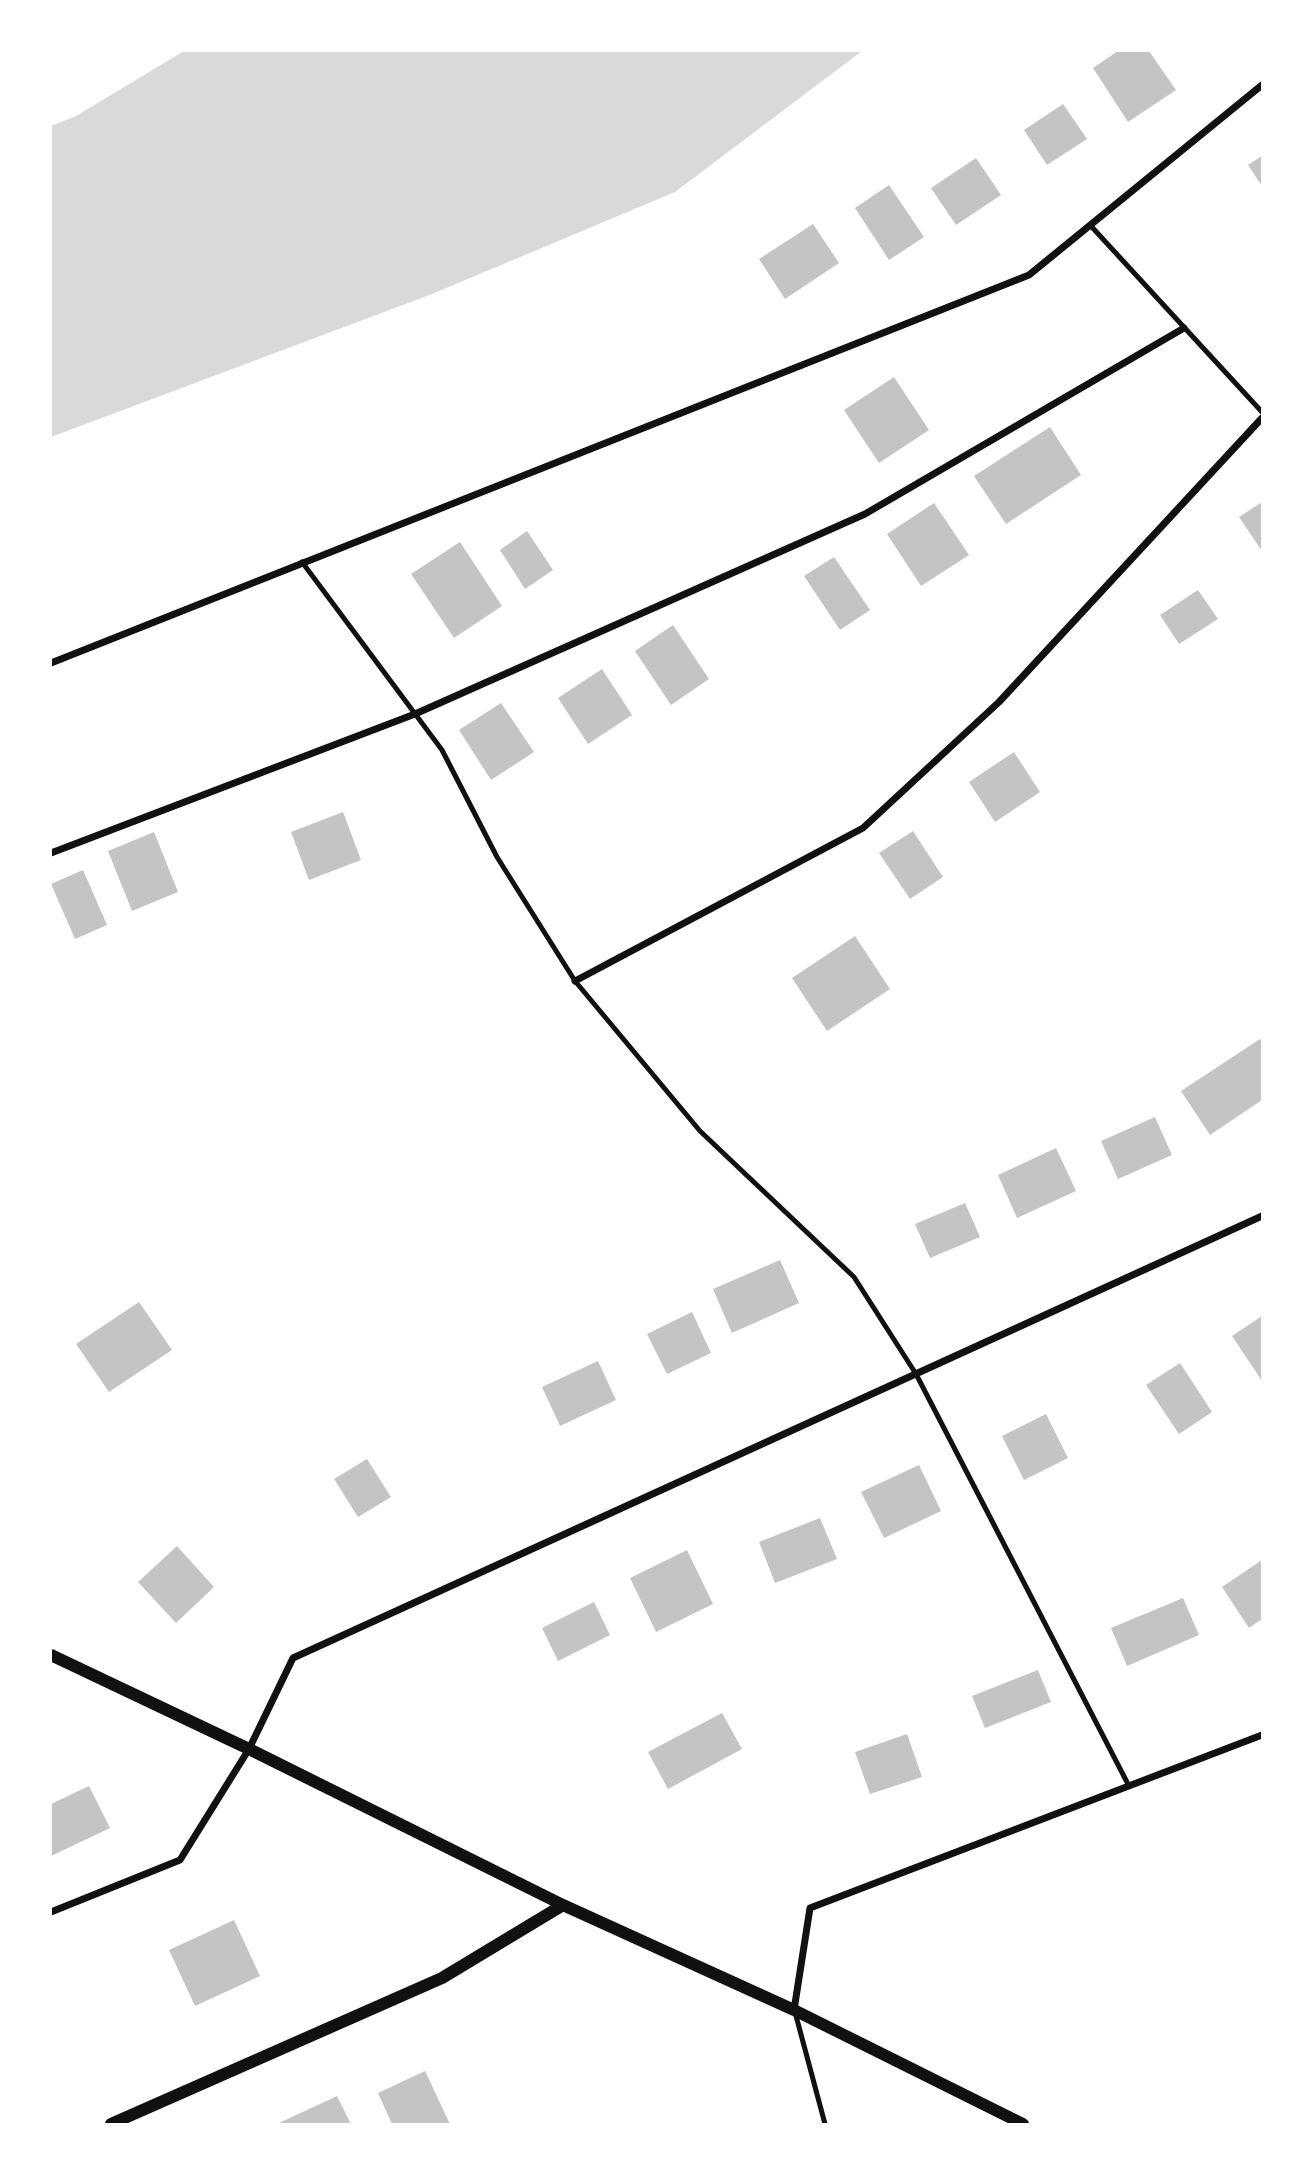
<!DOCTYPE html>
<style>
body{margin:0}
#map{position:relative;width:1313px;height:2175px;overflow:hidden;background:#fff;font-family:Mulish,sans-serif}
canvas{display:block}
.frame{position:absolute;inset:0;border:52px solid #fff;pointer-events:none}
</style>
<div id="map">
<canvas width="1313" height="2175"></canvas>
<div class="frame"></div>
</div>
<script>
const c = document.querySelector('canvas').getContext('2d');
c.lineJoin = 'round';
function fillPath(path, color) { c.fillStyle = color; c.fill(path, 'evenodd'); }
const poly = rows => new Path2D(rows.map(r => 'M' + r).join(''));
function stroke(path, color, width, dash) { c.strokeStyle = color; c.lineWidth = width; c.lineCap = dash ? 'butt' : 'round'; c.setLineDash(dash || []); c.stroke(path); }
fillPath(poly([
 [184,51,862,51,675,192,432,294,51,437,51,126,76,116]
]), '#d9d9d9');
fillPath(poly([
 [1118,51,1149,51,1176,90,1128,122,1093,68],
 [1063,104,1087,139,1047,165,1024,130],
 [1262,156,1262,186,1248,165],
 [976,158,1001,195,956,225,931,188],
 [889,185,924,237,889,260,855,208],
 [813,224,839,263,785,299,759,259],
 [894,377,929,430,879,463,844,410],
 [1050,427,1081,475,1006,524,974,476],
 [1262,502,1262,551,1239,517],
 [934,503,969,555,921,586,887,534],
 [527,531,553,570,525,589,500,550],
 [460,542,502,606,454,638,411,574],
 [834,557,870,610,840,630,804,576],
 [1198,590,1218,619,1179,644,1160,615],
 [673,625,709,679,671,705,635,651],
 [602,669,632,715,588,744,558,698],
 [501,703,534,752,491,780,459,730],
 [1014,752,1040,792,995,822,969,782],
 [343,812,361,860,309,880,291,832],
 [913,831,943,877,910,899,879,853],
 [154,832,178,892,132,911,108,851],
 [83,870,107,925,75,939,51,884],
 [855,936,890,989,827,1031,792,978],
 [1260,1039,1262,1043,1262,1100,1210,1135,1181,1091],
 [1155,1117,1172,1155,1118,1179,1101,1141],
 [1056,1148,1076,1191,1017,1218,998,1175],
 [965,1203,980,1237,930,1258,915,1224],
 [780,1260,799,1303,732,1333,713,1289],
 [139,1302,172,1350,109,1392,76,1344],
 [692,1312,711,1353,667,1374,647,1334],
 [1262,1316,1262,1381,1232,1336],
 [598,1361,616,1400,560,1426,542,1387],
 [1180,1363,1212,1412,1179,1434,1146,1385],
 [1046,1414,1068,1458,1024,1480,1002,1436],
 [367,1459,391,1497,358,1517,334,1479],
 [919,1465,941,1511,884,1538,861,1492],
 [820,1518,837,1559,775,1583,759,1542],
 [177,1546,214,1587,176,1623,138,1582],
 [687,1550,713,1604,656,1632,630,1578],
 [1262,1560,1262,1619,1249,1628,1222,1587],
 [1183,1598,1199,1635,1127,1666,1111,1628],
 [594,1602,610,1635,558,1661,542,1628],
 [1038,1670,1051,1702,985,1728,972,1696],
 [722,1713,742,1749,668,1789,648,1752],
 [907,1734,922,1777,870,1794,855,1752],
 [89,1786,110,1828,51,1856,51,1804],
 [234,1920,260,1976,195,2006,169,1950],
 [425,2071,450,2124,392,2124,378,2093],
 [337,2096,351,2124,277,2124]
]), '#c4c4c4');
stroke(poly([
 [1090,225,1262,412],
 [302,562,442,750,497,857,575,981,700,1131,854,1277,916,1374,1129,1786],
 [795,2012,825,2124]
]), '#111', 5);
stroke(poly([
 [51,663,1029,275,1262,85],
 [51,853,415,714,865,514,1184,328],
 [575,981,863,828,999,702,1262,418],
 [51,1912,180,1860,249,1749,293,1658,1262,1216],
 [794,2010,810,1908,1262,1735]
]), '#111', 7);
stroke(poly([
 [51,1655,249,1749,563,1905,794,2010,1023,2124],
 [111,2124,442,1978,563,1905]
]), '#111', 12);
</script>
